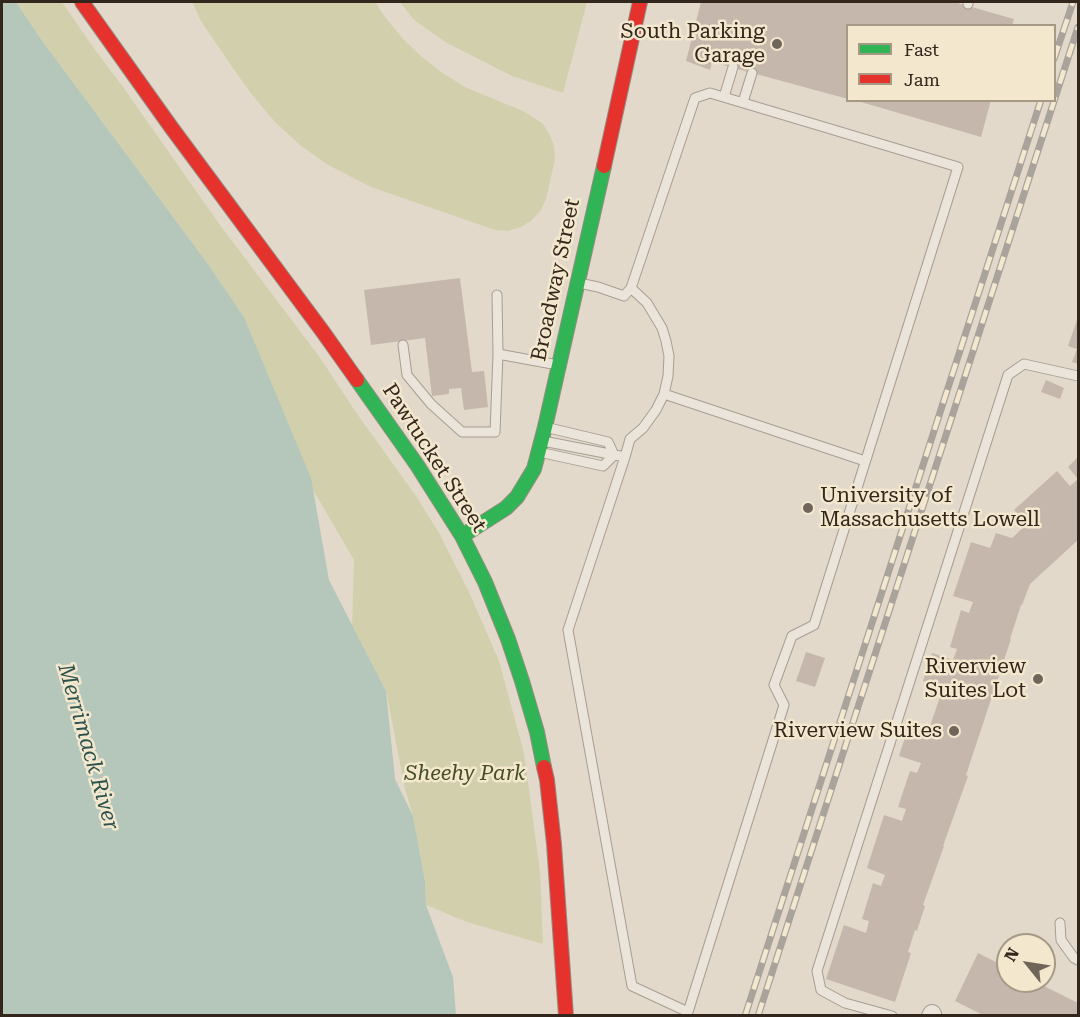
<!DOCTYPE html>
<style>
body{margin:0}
#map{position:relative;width:1080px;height:1017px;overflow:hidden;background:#e2d9ca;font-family:"Roboto Serif",serif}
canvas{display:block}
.frame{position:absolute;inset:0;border:3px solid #33261c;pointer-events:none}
.legend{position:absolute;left:846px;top:24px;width:210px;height:78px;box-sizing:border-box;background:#f3e7ce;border:2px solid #a69a87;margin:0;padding:8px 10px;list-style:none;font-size:18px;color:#33261c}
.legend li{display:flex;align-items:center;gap:12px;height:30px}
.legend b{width:30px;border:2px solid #a69a87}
.north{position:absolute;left:996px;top:933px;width:60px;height:60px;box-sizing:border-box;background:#f3e7ce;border:2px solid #a69a87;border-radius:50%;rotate:300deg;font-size:16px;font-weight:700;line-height:24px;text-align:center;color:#33261c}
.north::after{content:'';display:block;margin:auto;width:21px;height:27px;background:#706559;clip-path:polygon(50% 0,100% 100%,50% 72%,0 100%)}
</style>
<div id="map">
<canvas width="1080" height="1017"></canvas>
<div class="frame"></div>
<ul class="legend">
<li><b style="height:8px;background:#30b455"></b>Fast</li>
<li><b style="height:8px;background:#e5322d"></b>Jam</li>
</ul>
<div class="north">N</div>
</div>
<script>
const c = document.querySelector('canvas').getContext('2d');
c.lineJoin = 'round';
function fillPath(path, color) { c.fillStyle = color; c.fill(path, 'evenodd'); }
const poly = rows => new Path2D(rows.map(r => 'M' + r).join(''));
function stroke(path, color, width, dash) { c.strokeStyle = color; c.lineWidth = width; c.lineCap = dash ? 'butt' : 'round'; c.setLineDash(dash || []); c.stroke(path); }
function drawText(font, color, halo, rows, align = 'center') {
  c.font = font + ' "Roboto Serif",serif'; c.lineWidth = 5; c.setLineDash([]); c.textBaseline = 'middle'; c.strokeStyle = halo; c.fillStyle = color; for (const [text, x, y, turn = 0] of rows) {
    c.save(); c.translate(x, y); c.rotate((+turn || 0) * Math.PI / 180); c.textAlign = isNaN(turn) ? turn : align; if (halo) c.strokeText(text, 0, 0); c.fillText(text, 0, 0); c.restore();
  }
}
fillPath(poly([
 [16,2,62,2,93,47,123,87,220,225,321,359,355,411,416,496,439,533,469,592,499,661,524,753,540,871,543,944,467,922,426,905,425,881,413,816,405,789,386,691,352,625,354,560,312,488,244,317,208,264,43,42],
 [192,2,375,2,385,17,403,39,422,57,444,74,467,88,523,111,542,123,549,133,554,146,555,159,546,199,541,210,532,220,521,227,508,231,495,230,371,187,328,165,300,145,275,122,253,96,232,67,201,21],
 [400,2,587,2,563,93,512,76,447,43,414,20]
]), '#d2d0ac');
fillPath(poly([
 [2,2,16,2,43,42,208,264,244,317,311,478,329,580,386,691,395,779,413,816,425,881,426,905,453,977,456,1015,2,1015]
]), '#b5c6bb');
fillPath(poly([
 [701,2,954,2,1014,19,1012,26,848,26,848,99,712,62,710,70,686,61],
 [854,100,991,100,981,137],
 [460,278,472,372,484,371,488,407,464,410,461,388,449,389,449,394,432,396,425,338,371,345,364,290],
 [1078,317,1078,364,1072,362,1077,349,1068,346],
 [1046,380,1064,388,1060,399,1041,392],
 [1078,457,1078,540,1030,584,1022,605,1021,605,1010,639,1011,639,966,775,968,776,943,846,944,846,923,905,925,906,917,931,915,930,908,952,911,953,895,1002,826,979,844,925,866,933,869,921,862,919,873,883,881,886,885,875,867,868,884,815,902,821,906,809,898,807,910,771,917,773,921,763,899,756,908,728,927,735,943,688,923,681,932,653,953,660,957,649,950,647,961,610,969,613,973,602,953,596,971,542,990,548,996,533,1012,538,1027,524,1014,510,1057,471,1070,486,1078,479,1068,467],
 [806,652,825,658,815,687,796,681],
 [978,953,1008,968,1008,981,1034,981,1078,1003,1078,1016,985,1016,955,1001]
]), '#c5b7ab');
const lane = poly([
 [968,4,968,2],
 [724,97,733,67],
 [743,102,752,73],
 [579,283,598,287,624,296,631,288,695,98,710,93,958,167,814,625,792,636,774,685,784,705,688,1012,632,986,568,630,625,457],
 [497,295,498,354],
 [403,345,407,375,431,404,462,432,495,432,498,354,558,365],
 [664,394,865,461],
 [543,441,625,457,630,439,643,428,656,410,664,394,668,376,669,356,666,341,662,328,647,303,631,288],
 [539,452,603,466,614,455,608,442,545,427],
 [1060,923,1061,940,1074,958,1078,960],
 [892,1016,845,1003,821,990,817,971,1008,375,1024,364,1078,376]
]);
const street = poly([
 [931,1016,932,1014]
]);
const fast = poly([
 [357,380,417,465,462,536,485,582,508,639,522,681,537,732,544,767],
 [462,536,506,508,517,497,534,469,545,427,604,166]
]);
const jam = poly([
 [82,2,171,127,323,332,357,380],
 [604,166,640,2],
 [544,767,547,780,554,844,566,1016]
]);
stroke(lane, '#a69e93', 11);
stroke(street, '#a69e93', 20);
stroke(fast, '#968d83', 16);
stroke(jam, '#968d83', 16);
stroke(lane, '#eae4da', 9);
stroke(street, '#eae4da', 18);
stroke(fast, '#30b455', 14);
stroke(jam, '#e5322d', 14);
const rail = poly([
 [1054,59,1073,2],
 [745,1016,1041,100],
 [758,1016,1078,27]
]);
stroke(rail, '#a9a39b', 7);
stroke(rail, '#f3e7ce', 4.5, [14]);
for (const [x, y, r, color] of [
 [777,44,6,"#706559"],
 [808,508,6,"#706559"],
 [1038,679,6,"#706559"],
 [954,731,6,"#706559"]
]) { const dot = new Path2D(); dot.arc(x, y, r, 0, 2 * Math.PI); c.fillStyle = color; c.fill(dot); stroke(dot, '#f3e7ce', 2); }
drawText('21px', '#33261c', '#f3e7ce', [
 ["South Parking",765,32],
 ["Garage",765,56],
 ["University of",820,496,"left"],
 ["Massachusetts Lowell",820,520,"left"],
 ["Riverview",1026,667],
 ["Suites Lot",1026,691],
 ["Riverview Suites",942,731]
], 'right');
drawText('21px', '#33261c', '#f3e7ce', [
 ["Broadway Street",556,280,-78],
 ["Pawtucket Street",434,458,57]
]);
drawText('italic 21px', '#464f23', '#f3e7ce', [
 ["Sheehy Park",465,774]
]);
drawText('italic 22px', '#2c534e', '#f3e7ce', [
 ["Merrimack River",88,747,74]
]);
</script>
